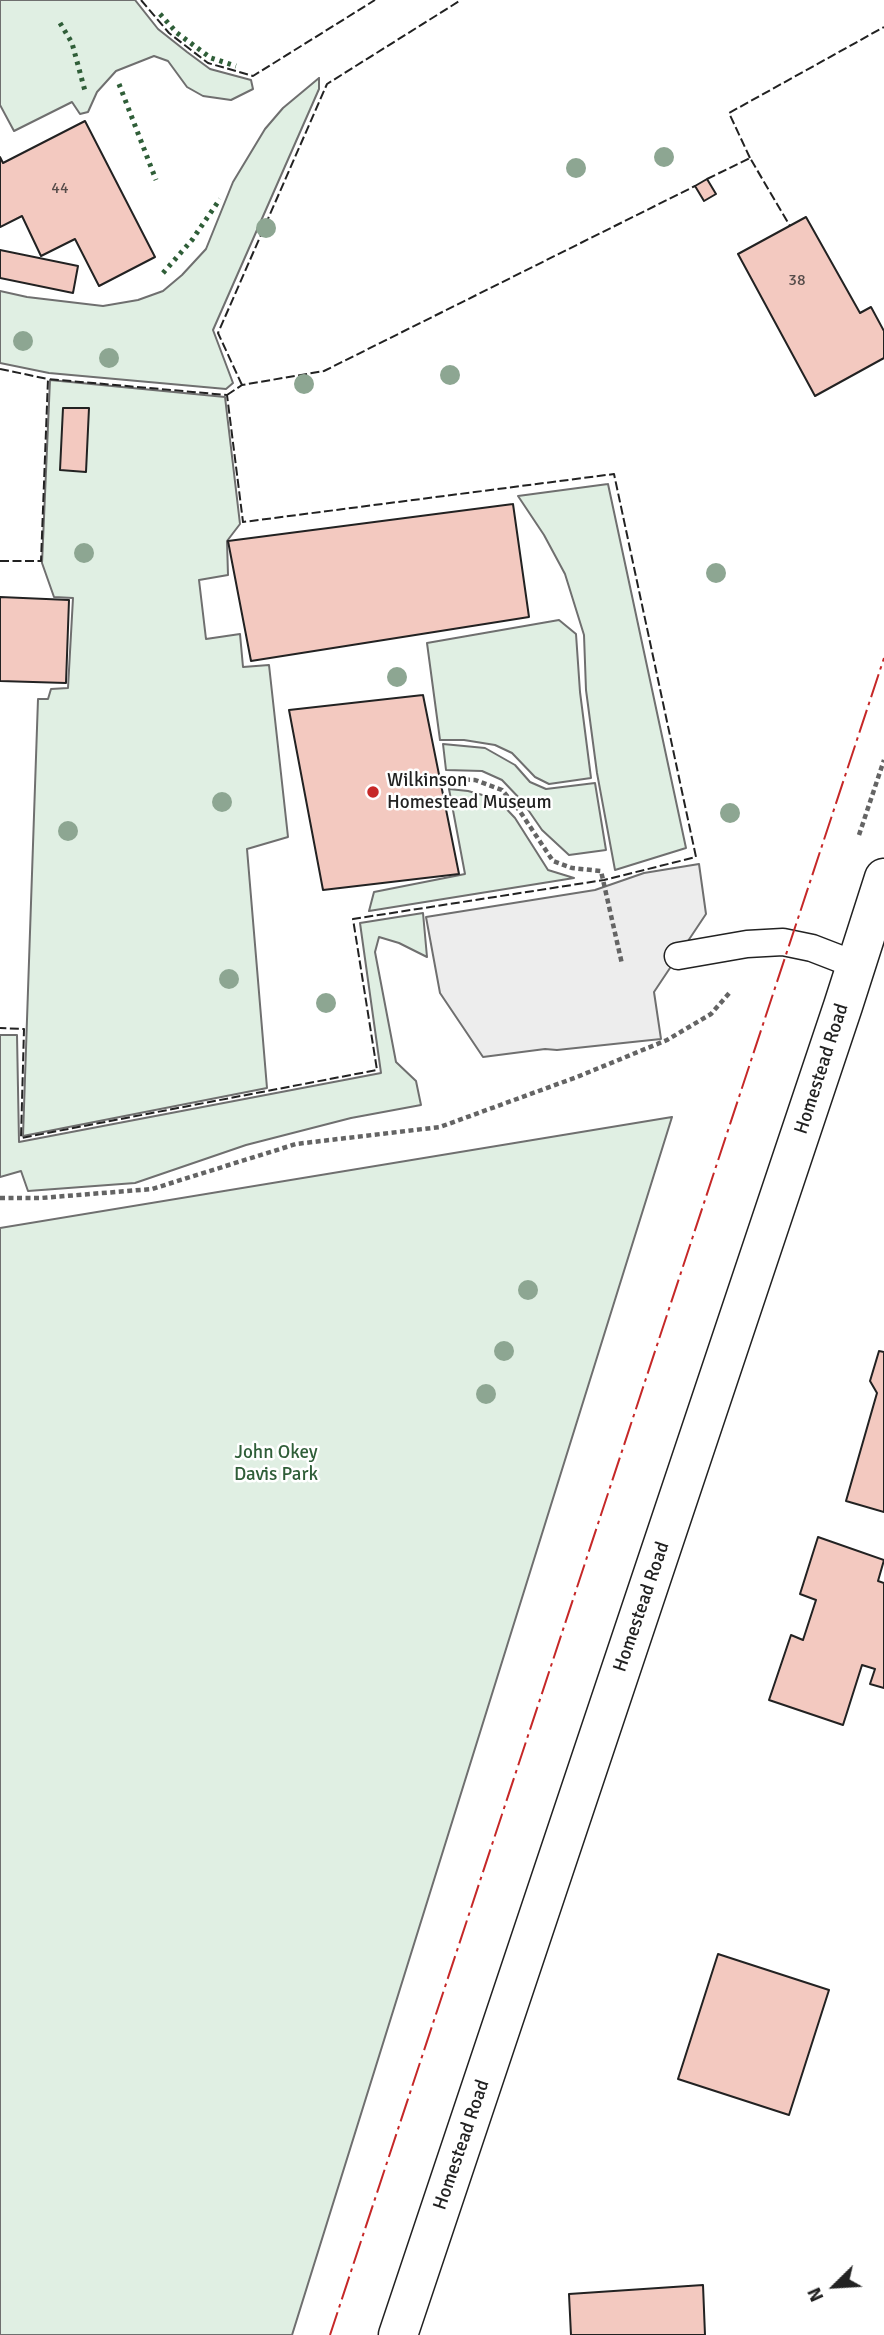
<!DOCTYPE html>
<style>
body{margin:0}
#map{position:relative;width:884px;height:2335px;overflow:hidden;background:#fff;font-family:Signika,sans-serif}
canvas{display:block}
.north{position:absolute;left:800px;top:2251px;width:70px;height:70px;-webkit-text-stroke:5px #fff;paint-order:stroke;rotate:246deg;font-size:19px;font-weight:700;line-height:28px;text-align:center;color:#222}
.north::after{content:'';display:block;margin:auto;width:24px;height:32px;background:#222;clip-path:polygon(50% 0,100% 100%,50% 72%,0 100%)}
</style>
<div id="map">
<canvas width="884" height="2335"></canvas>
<div class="north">N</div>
</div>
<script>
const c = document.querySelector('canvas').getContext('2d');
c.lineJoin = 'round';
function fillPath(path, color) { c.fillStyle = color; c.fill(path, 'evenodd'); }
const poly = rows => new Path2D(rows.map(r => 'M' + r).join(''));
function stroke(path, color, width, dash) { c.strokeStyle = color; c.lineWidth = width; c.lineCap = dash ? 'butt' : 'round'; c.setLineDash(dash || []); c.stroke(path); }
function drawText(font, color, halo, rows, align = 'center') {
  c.font = font + ' Signika,sans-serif'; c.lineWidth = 5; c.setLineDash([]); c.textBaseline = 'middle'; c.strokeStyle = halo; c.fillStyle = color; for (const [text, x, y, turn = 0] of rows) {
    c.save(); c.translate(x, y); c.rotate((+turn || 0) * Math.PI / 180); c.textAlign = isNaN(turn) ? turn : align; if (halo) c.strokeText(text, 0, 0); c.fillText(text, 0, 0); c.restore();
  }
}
const green = poly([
 [0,0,135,0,158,29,187,52,210,69,251,80,253,89,231,100,203,96,187,87,168,61,154,56,116,71,97,92,88,112,80,114,72,102,14,131,0,105,0,0],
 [319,78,319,89,213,330,233,383,226,389,49,373,0,363,0,291,27,297,103,306,138,300,163,291,182,275,206,249,233,182,265,129,283,108,319,78],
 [50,380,225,397,240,524,227,541,228,575,199,580,206,639,240,634,243,667,269,665,288,837,247,849,267,1088,23,1136,38,699,48,699,51,689,68,688,73,598,54,597,42,563,50,380],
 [608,484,686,848,615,870,597,773,586,690,584,635,565,574,544,535,518,496,608,484],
 [559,620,576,634,580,692,591,778,549,784,535,777,512,753,495,745,464,740,440,740,427,643,559,620],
 [443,744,485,748,515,765,530,782,546,789,595,783,606,850,569,855,542,830,522,801,502,780,482,771,446,770,443,744],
 [449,789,468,791,497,799,515,818,548,870,574,878,369,911,374,892,465,874,449,789],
 [423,913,427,957,399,943,379,937,375,952,396,1062,416,1081,421,1105,351,1118,246,1145,135,1183,28,1191,21,1171,0,1177,0,1035,17,1035,19,1142,381,1073,360,923,423,913],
 [672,1117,292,2335,0,2335,0,1228,672,1117]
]);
fillPath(green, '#e0efe3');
stroke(green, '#6f6f6f', 2);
const parking = poly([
 [699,864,706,914,654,992,661,1039,557,1050,545,1049,483,1057,440,993,426,917,595,890,644,873,699,864]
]);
fillPath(parking, '#ededed');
stroke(parking, '#6f6f6f', 2);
const building = poly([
 [85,121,155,257,99,286,75,239,41,256,22,216,0,227,0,157,3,163,85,121],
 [707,179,716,194,704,201,695,186,707,179],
 [806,217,860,313,871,307,884,331,884,358,815,396,738,254,806,217],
 [0,250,78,266,73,293,0,278,0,250],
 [63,408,89,408,86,472,60,470,63,408],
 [513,504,529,617,251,661,228,541,513,504],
 [0,597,69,600,66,683,0,681,0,597],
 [423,695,459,874,323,890,289,710,423,695],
 [879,1351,884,1352,884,1512,846,1501,877,1393,870,1381,879,1351],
 [818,1537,884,1560,878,1581,884,1583,884,1688,870,1684,875,1669,862,1665,843,1725,769,1700,791,1635,803,1640,816,1600,800,1594,818,1537],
 [718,1954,829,1990,789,2115,678,2079,718,1954],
 [703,2285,705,2335,571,2335,569,2294,703,2285]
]);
fillPath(building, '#f3c9c0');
stroke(building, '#222', 2);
const lane = poly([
 [678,956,747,944,783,942,812,948,856,965]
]);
const secondary = poly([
 [398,2335,843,1006,884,878]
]);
stroke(lane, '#222', 29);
stroke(secondary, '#222', 41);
stroke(poly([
 [448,779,475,780,502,790,519,810,553,861,572,868,601,871,622,964],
 [859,835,884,760],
 [0,1198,41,1198,152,1189,296,1144,440,1127,577,1077,667,1040,711,1014,731,991]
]), '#646464', 4.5, [5, 3.5]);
stroke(lane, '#fff', 26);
stroke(secondary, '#fff', 38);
stroke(poly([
 [160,14,177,33,211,58,236,66],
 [60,23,72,43,85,91],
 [119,84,156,180],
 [163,273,192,240,220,199]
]), '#2f5e38', 5, [3.5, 5]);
stroke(poly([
 [141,0,169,33,208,63,253,76,375,0],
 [750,158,729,113,884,27],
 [707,179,750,158,790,226],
 [0,369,48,379],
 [242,385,218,333,327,84,461,0],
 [227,395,242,385,324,371,695,186],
 [0,561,41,561,48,379,227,395,243,522,614,474,696,857,604,880,353,919,377,1070,21,1138,24,1029,0,1028]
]), '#222', 2, [9, 3.5]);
stroke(poly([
 [330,2335,884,658]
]), '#c62828', 2, [24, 5, 3.5, 5]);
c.fillStyle = '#8da692';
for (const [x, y] of [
 [664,157],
 [576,168],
 [266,228],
 [23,341],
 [109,358],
 [450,375],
 [304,384],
 [84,553],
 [716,573],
 [397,677],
 [222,802],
 [730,813],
 [68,831],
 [229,979],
 [326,1003],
 [528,1290],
 [504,1351],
 [486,1394]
]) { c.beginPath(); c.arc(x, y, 10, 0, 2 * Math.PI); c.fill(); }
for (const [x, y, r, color] of [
 [373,792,7,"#c62828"]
]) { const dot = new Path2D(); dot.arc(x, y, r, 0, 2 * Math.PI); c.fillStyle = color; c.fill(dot); stroke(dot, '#fff', 2.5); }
drawText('16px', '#564c4a', null, [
 ["44",60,189],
 ["38",797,281]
]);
drawText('19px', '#222', '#fff', [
 ["Wilkinson",387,781],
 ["Homestead Museum",387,803]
], 'left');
drawText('19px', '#222', '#fff', [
 ["Homestead Road",822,1069,-72],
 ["Homestead Road",642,1607,-71],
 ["Homestead Road",462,2145,-71]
]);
drawText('19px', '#2f5e38', '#fff', [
 ["John Okey",276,1453],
 ["Davis Park",276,1475]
]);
</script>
